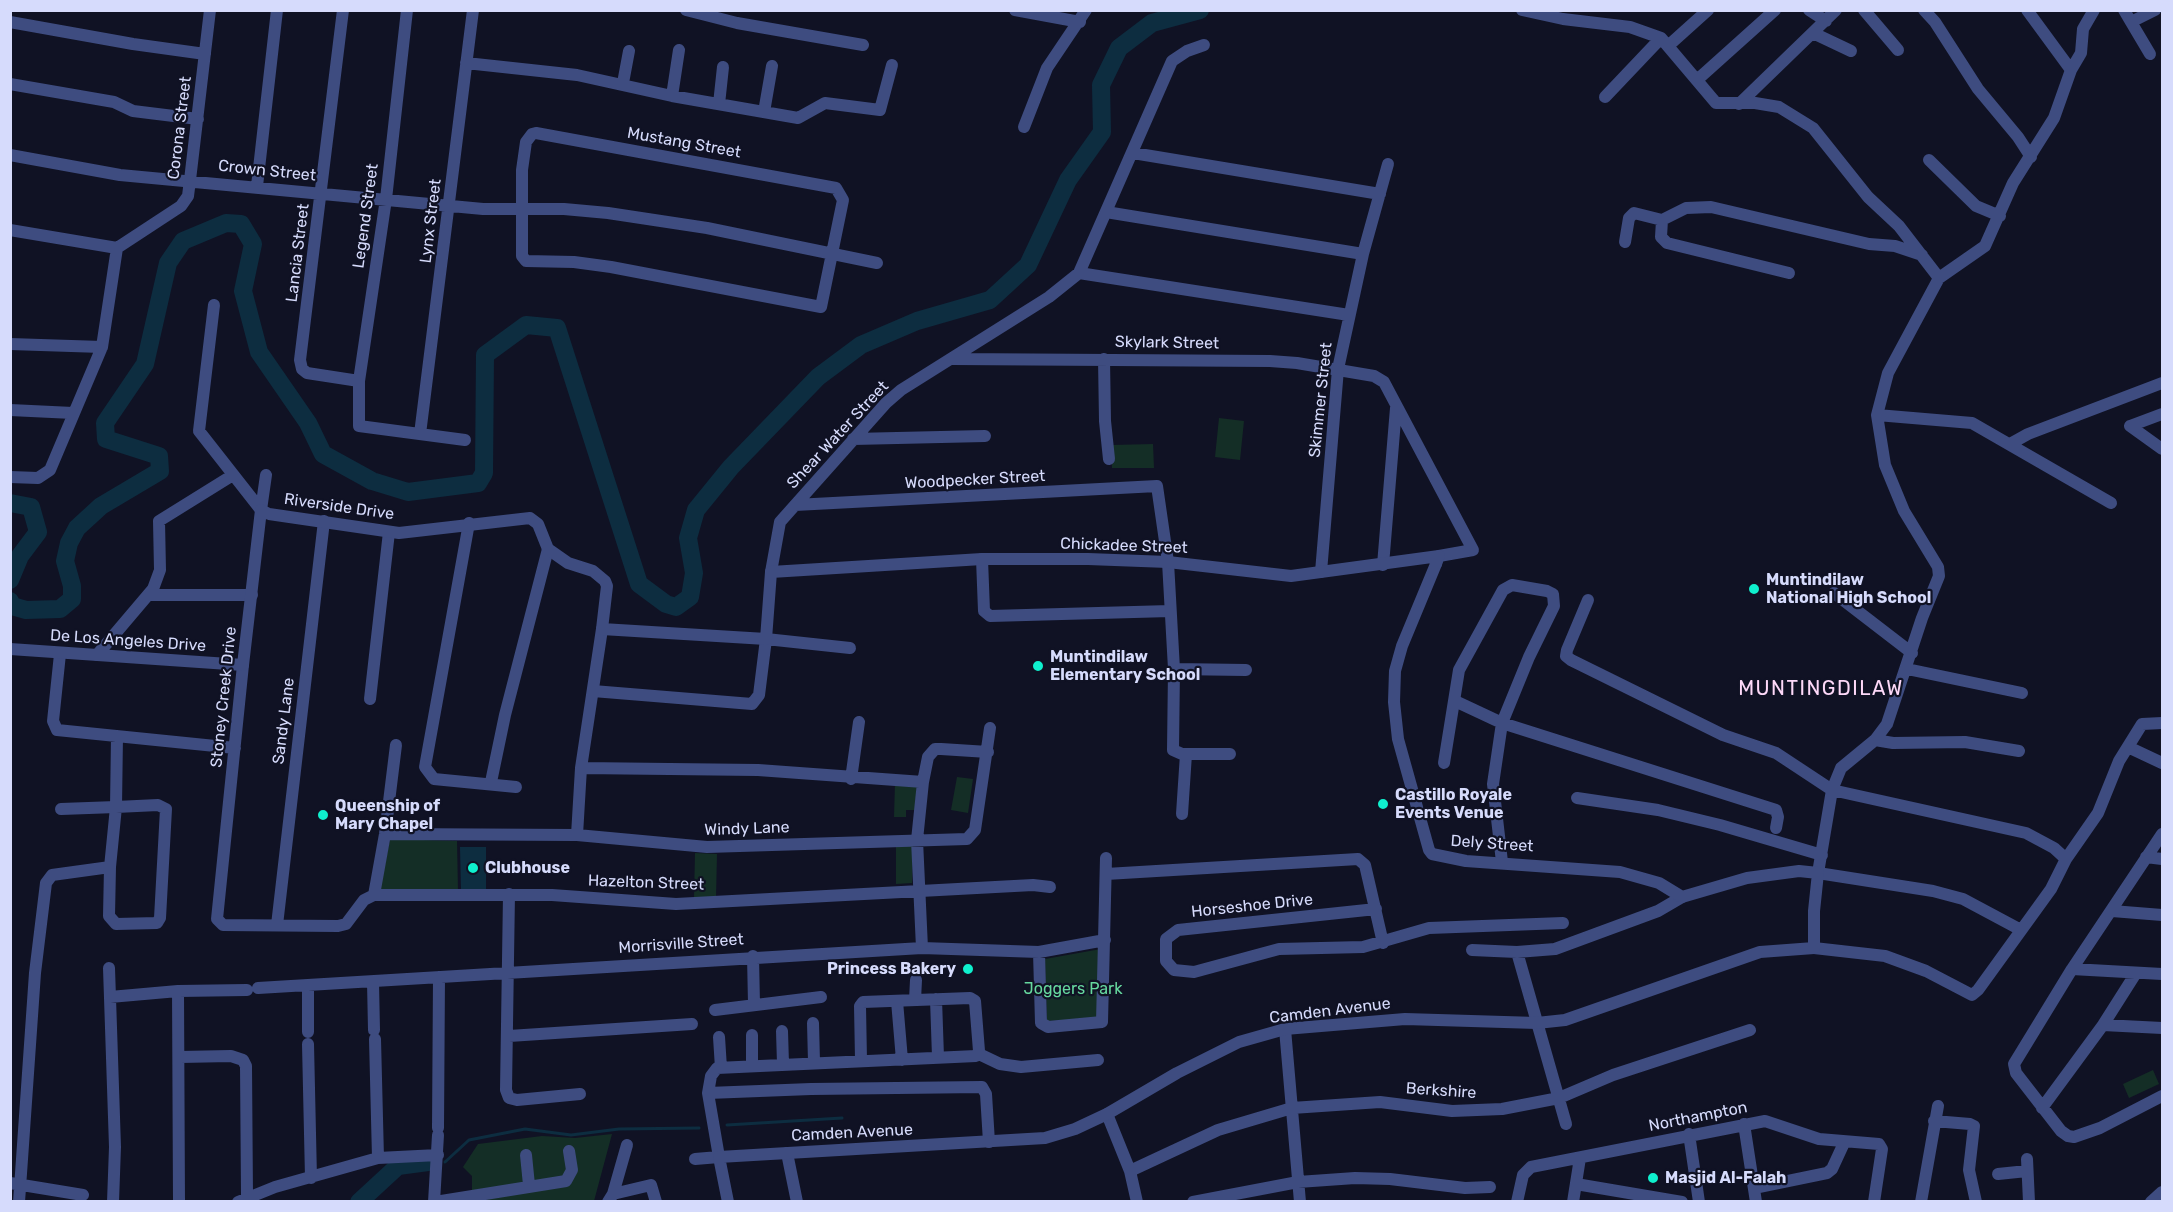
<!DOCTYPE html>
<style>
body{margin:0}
#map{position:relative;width:2173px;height:1212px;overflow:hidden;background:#101224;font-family:Rubik,sans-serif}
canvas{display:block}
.frame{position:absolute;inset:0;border:12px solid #d6dbfc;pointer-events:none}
</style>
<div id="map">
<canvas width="2173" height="1212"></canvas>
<div class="frame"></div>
</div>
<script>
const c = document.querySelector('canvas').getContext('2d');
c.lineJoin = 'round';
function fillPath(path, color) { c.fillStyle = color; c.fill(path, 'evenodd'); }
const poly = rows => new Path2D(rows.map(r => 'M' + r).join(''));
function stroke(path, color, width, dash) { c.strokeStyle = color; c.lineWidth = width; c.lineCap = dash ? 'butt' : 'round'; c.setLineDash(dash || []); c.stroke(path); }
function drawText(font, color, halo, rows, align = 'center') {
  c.font = font + ' Rubik,sans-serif'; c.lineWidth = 4.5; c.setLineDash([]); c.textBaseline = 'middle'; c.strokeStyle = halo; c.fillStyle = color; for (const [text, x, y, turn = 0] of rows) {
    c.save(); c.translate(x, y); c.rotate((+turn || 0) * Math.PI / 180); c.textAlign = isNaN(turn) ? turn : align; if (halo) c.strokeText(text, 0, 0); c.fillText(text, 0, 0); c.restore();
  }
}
fillPath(poly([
 [1219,418,1244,421,1240,460,1215,457],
 [1153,444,1154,468,1112,468,1112,445],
 [957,777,973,779,968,813,951,810],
 [895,783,917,785,915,810,906,810,906,817,894,817],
 [390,839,457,841,458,890,380,890],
 [913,845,912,883,896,884,896,847],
 [695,853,717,854,716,898,694,898],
 [1101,949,1099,1019,1047,1021,1045,959],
 [2153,1070,2159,1084,2129,1098,2123,1084],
 [612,1134,594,1201,472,1201,472,1176,463,1167,478,1144,542,1136,575,1138]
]), '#142e26');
fillPath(poly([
 [460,847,486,847,486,889,461,890]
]), '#0d2d40');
stroke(poly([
 [727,1125,842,1118],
 [445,1162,469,1140,525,1129,571,1135,619,1129,699,1128]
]), '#0d2d40', 3);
stroke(poly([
 [10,503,31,507,38,532,20,556,10,580],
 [10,601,12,606,26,610,60,609,72,599,72,586,65,561,69,543,77,528,101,506,160,471,159,456,106,439,105,423,145,364,168,263,183,241,226,223,241,224,253,244,243,291,259,352,308,423,323,454,372,481,408,492,478,483,484,473,485,355,526,325,557,328,639,584,666,604,676,607,690,597,694,573,688,538,696,510,731,467,818,377,861,345,917,321,990,300,1028,265,1068,180,1102,132,1101,85,1119,48,1152,23,1200,10],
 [359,1202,398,1166,428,1162]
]), '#0d2d40', 18);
stroke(poly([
 [343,10,300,360,302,369,307,373,359,381],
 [407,10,386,199,359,381,359,426,465,440],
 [686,10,737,23,863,45],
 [1015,10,1080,22],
 [1522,10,1563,19,1630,27,1661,38,1716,103,1755,103,1779,107,1813,128,1868,197,1899,226,1939,278,1888,373,1877,415,1885,465,1904,511,1938,567,1939,576,1922,618,1887,724,1875,740,1841,768,1832,790,1818,873,1933,891,1963,899,2021,930],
 [1809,10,1826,21],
 [1864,10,1898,50],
 [1924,10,1935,22,1978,89,2018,137,2031,157],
 [2124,10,2131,22,2155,10],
 [10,22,133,44,205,54],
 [2131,22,2150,54],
 [1813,33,1851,51],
 [1668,46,1708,10],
 [466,63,577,75,672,96,798,118,825,103,880,110,892,65],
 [2071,70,2081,53,2083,29,2094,10],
 [1697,80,1775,10],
 [623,83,629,51],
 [10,84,114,102,133,111,198,119],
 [672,96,679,50],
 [1605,97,1661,38],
 [719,104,723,67],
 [1739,104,1836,10],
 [764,112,772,66],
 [1024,127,1047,68,1086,10],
 [536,133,836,188,843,200,821,307,611,267,574,262,526,261,522,256,522,170,526,142,532,134,536,133],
 [1133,153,1380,194],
 [10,155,120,175,483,209,564,209,608,213,707,228,877,263],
 [1929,160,1976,206,2000,216],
 [257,186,277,10],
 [1106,212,1363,254],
 [1662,220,1661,237,1667,243,1789,273],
 [10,230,117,248,181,206,188,196,190,180,210,10],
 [1625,242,1629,218,1634,213,1662,220,1686,208,1711,207,1869,244,1895,246,1922,255],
 [1079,273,1349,315],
 [1939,278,1985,246,2013,183,2054,118,2071,70,2027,10],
 [214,305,199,431,261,510],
 [10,344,102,347],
 [953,359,1270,361,1297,363,1374,376,1384,382,1473,550,1439,556,1436,564],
 [1104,359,1105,421,1109,459],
 [10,410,73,413],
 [1877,415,1972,423,2111,503],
 [2130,426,2162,449],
 [2130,426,2162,414],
 [420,434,473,10],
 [853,439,985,436],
 [2010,444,2028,434,2162,383],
 [10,477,38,478,50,470,102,347,117,248],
 [795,505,1157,486,1168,562,1174,669,1173,750,1182,754,1230,754],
 [261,510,266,475],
 [469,523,425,767,434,779,516,787],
 [982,559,984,611,990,616,1170,611],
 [1383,565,1396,408],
 [771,572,780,522,886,403,901,390,1049,297,1079,273,1172,61,1187,51,1204,45],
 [1321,572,1338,369,1363,254,1388,164],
 [1834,593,1912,653],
 [148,595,252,595],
 [1588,600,1567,650,1566,656,1571,660,1723,735,1776,753,1832,790,2026,833,2054,848,2066,859],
 [60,654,53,721,57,730,235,748],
 [97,655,153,589,160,570,159,521,233,475],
 [243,665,217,919,223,925,338,926,346,924,364,900,374,895,552,895,676,904,1033,885,1050,887],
 [1174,669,1246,670],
 [1907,669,2022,693],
 [593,691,752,704,759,695,766,639,850,648],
 [370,699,389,532],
 [1455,701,1502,723,1776,810,1778,817,1776,828],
 [1875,740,1893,743,1965,742,2019,751],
 [2128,747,2162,763],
 [1444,763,1459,670,1503,590,1512,585,1547,591,1553,594,1554,606,1529,657,1502,723,1493,784,1502,862],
 [581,768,758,770,923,782],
 [851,779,859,722],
 [491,782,505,715,548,549],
 [1577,798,1658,810,1720,825,1822,855],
 [61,809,116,807,158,805,166,809,160,918,157,923,116,924,109,916,110,867,116,807,117,736],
 [1182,814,1186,754],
 [385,834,577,835,707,847,967,839,975,830,990,728],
 [2162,834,2072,969,2014,1064,2016,1073,2061,1131,2068,1136,2074,1137,2100,1128,2162,1096],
 [577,835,581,768,602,629],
 [2146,857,2162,859],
 [1106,874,1358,859,1365,865,1383,943],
 [509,894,506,1090,509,1098,517,1100,580,1094],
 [374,895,385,834,396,745],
 [1376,909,1178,930,1166,939,1166,961,1174,970,1194,972,1279,949,1363,947,1429,928,1563,923],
 [2112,911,2162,915],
 [277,925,324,521],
 [922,948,917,840,923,782,928,757,935,749,941,749,988,752],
 [1814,948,1885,956,1926,971,1972,995,1978,990,2051,889,2066,859,2098,813,2119,761,2142,724,2162,723],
 [1472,950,1517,952,1555,949,1658,911,1682,897],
 [1039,952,1041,1023,1048,1027,1102,1022,1106,858],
 [1517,952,1566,1124],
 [753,956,754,1004],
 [109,968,115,1147,113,1202],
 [2072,969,2162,974],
 [373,982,374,1030],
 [308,986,308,1032],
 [258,988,922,948,1039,952,1105,940],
 [178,991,179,1202],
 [110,997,178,991,247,990],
 [936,999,938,1057],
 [915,1000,916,980],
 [897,1001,902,1060],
 [715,1010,821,997],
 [813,1023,814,1062],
 [2103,1025,2162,1028],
 [1285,1029,1300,1202],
 [782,1031,783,1064],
 [752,1035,752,1065],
 [509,1036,692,1024],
 [719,1037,721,1068],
 [375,1039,378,1158],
 [308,1044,311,1178],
 [979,1054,1000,1064,1021,1067,1098,1060],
 [180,1057,231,1056,243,1060,246,1066,247,1196],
 [708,1093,811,1089,982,1087,986,1094,989,1142],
 [2042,1108,2103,1025,2136,973],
 [1107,1114,1130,1171,1137,1202],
 [1934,1121,1970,1124,1974,1126,1969,1170,1976,1202],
 [1744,1124,1756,1202],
 [438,1128,439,977],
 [1689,1134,1699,1202],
 [787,1153,797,1202],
 [526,1155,529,1185],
 [695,1159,719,1157,708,1093,711,1076,717,1068,976,1056,979,1051,975,1001,970,998,863,1002,860,1006,861,1060],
 [2027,1159,2029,1202],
 [1130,1171,1218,1130,1292,1108,1380,1102,1452,1111,1502,1109,1559,1098,1613,1075,1750,1030],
 [1998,1174,2027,1171],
 [10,1183,83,1195],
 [1576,1184,1682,1202],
 [1754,1188,1827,1173,1832,1169,1844,1143],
 [613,1194,627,1145],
 [19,1202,35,973,46,883,52,875,110,867],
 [238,1202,275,1187,378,1158,438,1155],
 [434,1202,438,1135],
 [435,1202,566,1181,572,1170,569,1151],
 [608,1202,613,1194,651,1185,656,1202],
 [1193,1202,1298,1182,1355,1178,1390,1179,1465,1188,1490,1187],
 [1517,1202,1523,1175,1531,1167,1765,1121,1819,1139,1879,1144,1882,1149,1874,1202],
 [1573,1202,1580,1158],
 [1921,1202,1938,1106],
 [2151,1202,2162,1192]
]), '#3e4c80', 12);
stroke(poly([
 [10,649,243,665,261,510,269,514,399,533,530,518,538,524,548,549,568,563,593,571,605,581,607,586,602,629,766,639,771,572,982,559,1088,559,1168,562,1291,576,1439,556],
 [728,1202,719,1157,1045,1138,1075,1129,1107,1114,1177,1073,1239,1042,1285,1029,1405,1019,1537,1023,1565,1020,1760,952,1814,948,1814,911,1818,873,1799,871,1747,878,1682,897,1659,883,1620,872,1466,861,1432,854,1429,850,1398,739,1394,702,1395,671,1402,646,1436,564]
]), '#3e4c80', 12);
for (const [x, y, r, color] of [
 [1754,589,6,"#0ff0ce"],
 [1038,666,6,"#0ff0ce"],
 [1383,804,6,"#0ff0ce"],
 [323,815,6,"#0ff0ce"],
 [473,868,6,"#0ff0ce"],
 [968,969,6,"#0ff0ce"],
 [1653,1178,6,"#0ff0ce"]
]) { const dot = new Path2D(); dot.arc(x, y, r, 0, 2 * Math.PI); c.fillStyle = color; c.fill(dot); stroke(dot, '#101224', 2); }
drawText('16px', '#d6dbfc', '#101224', [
 ["Corona Street",180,128,-83],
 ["Mustang Street",684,143,10],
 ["Crown Street",267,171,6],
 ["Legend Street",366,216,-82],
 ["Lynx Street",431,221,-83],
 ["Lancia Street",298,253,-83],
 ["Skylark Street",1167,343,1],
 ["Skimmer Street",1321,400,-84],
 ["Shear Water Street",838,435,-47],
 ["Woodpecker Street",975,480,-3],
 ["Riverside Drive",339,507,8],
 ["Chickadee Street",1124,546,2],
 ["De Los Angeles Drive",128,641,4],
 ["Stoney Creek Drive",224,697,-84],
 ["Sandy Lane",284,721,-83],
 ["Windy Lane",747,829,-2],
 ["Dely Street",1492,844,4],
 ["Hazelton Street",646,883,2],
 ["Horseshoe Drive",1252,906,-6],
 ["Morrisville Street",681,944,-4],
 ["Camden Avenue",1330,1011,-7],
 ["Berkshire",1441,1091,4],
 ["Northampton",1698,1117,-11],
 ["Camden Avenue",852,1133,-3]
]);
drawText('bold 16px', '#d6dbfc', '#101224', [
 ["Muntindilaw",1766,580],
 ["National High School",1766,598],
 ["Muntindilaw",1050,657],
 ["Elementary School",1050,675],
 ["Castillo Royale",1395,795],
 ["Events Venue",1395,813],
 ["Queenship of",335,806],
 ["Mary Chapel",335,824],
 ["Clubhouse",485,868],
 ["Princess Bakery",956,969,"right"],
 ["Masjid Al-Falah",1665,1178]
], 'left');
drawText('16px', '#66d89f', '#101224', [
 ["Joggers Park",1073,989]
]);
c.letterSpacing = '1.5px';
drawText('20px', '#fdd8f8', '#101224', [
 ["MUNTINGDILAW",1821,689]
]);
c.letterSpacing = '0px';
</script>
